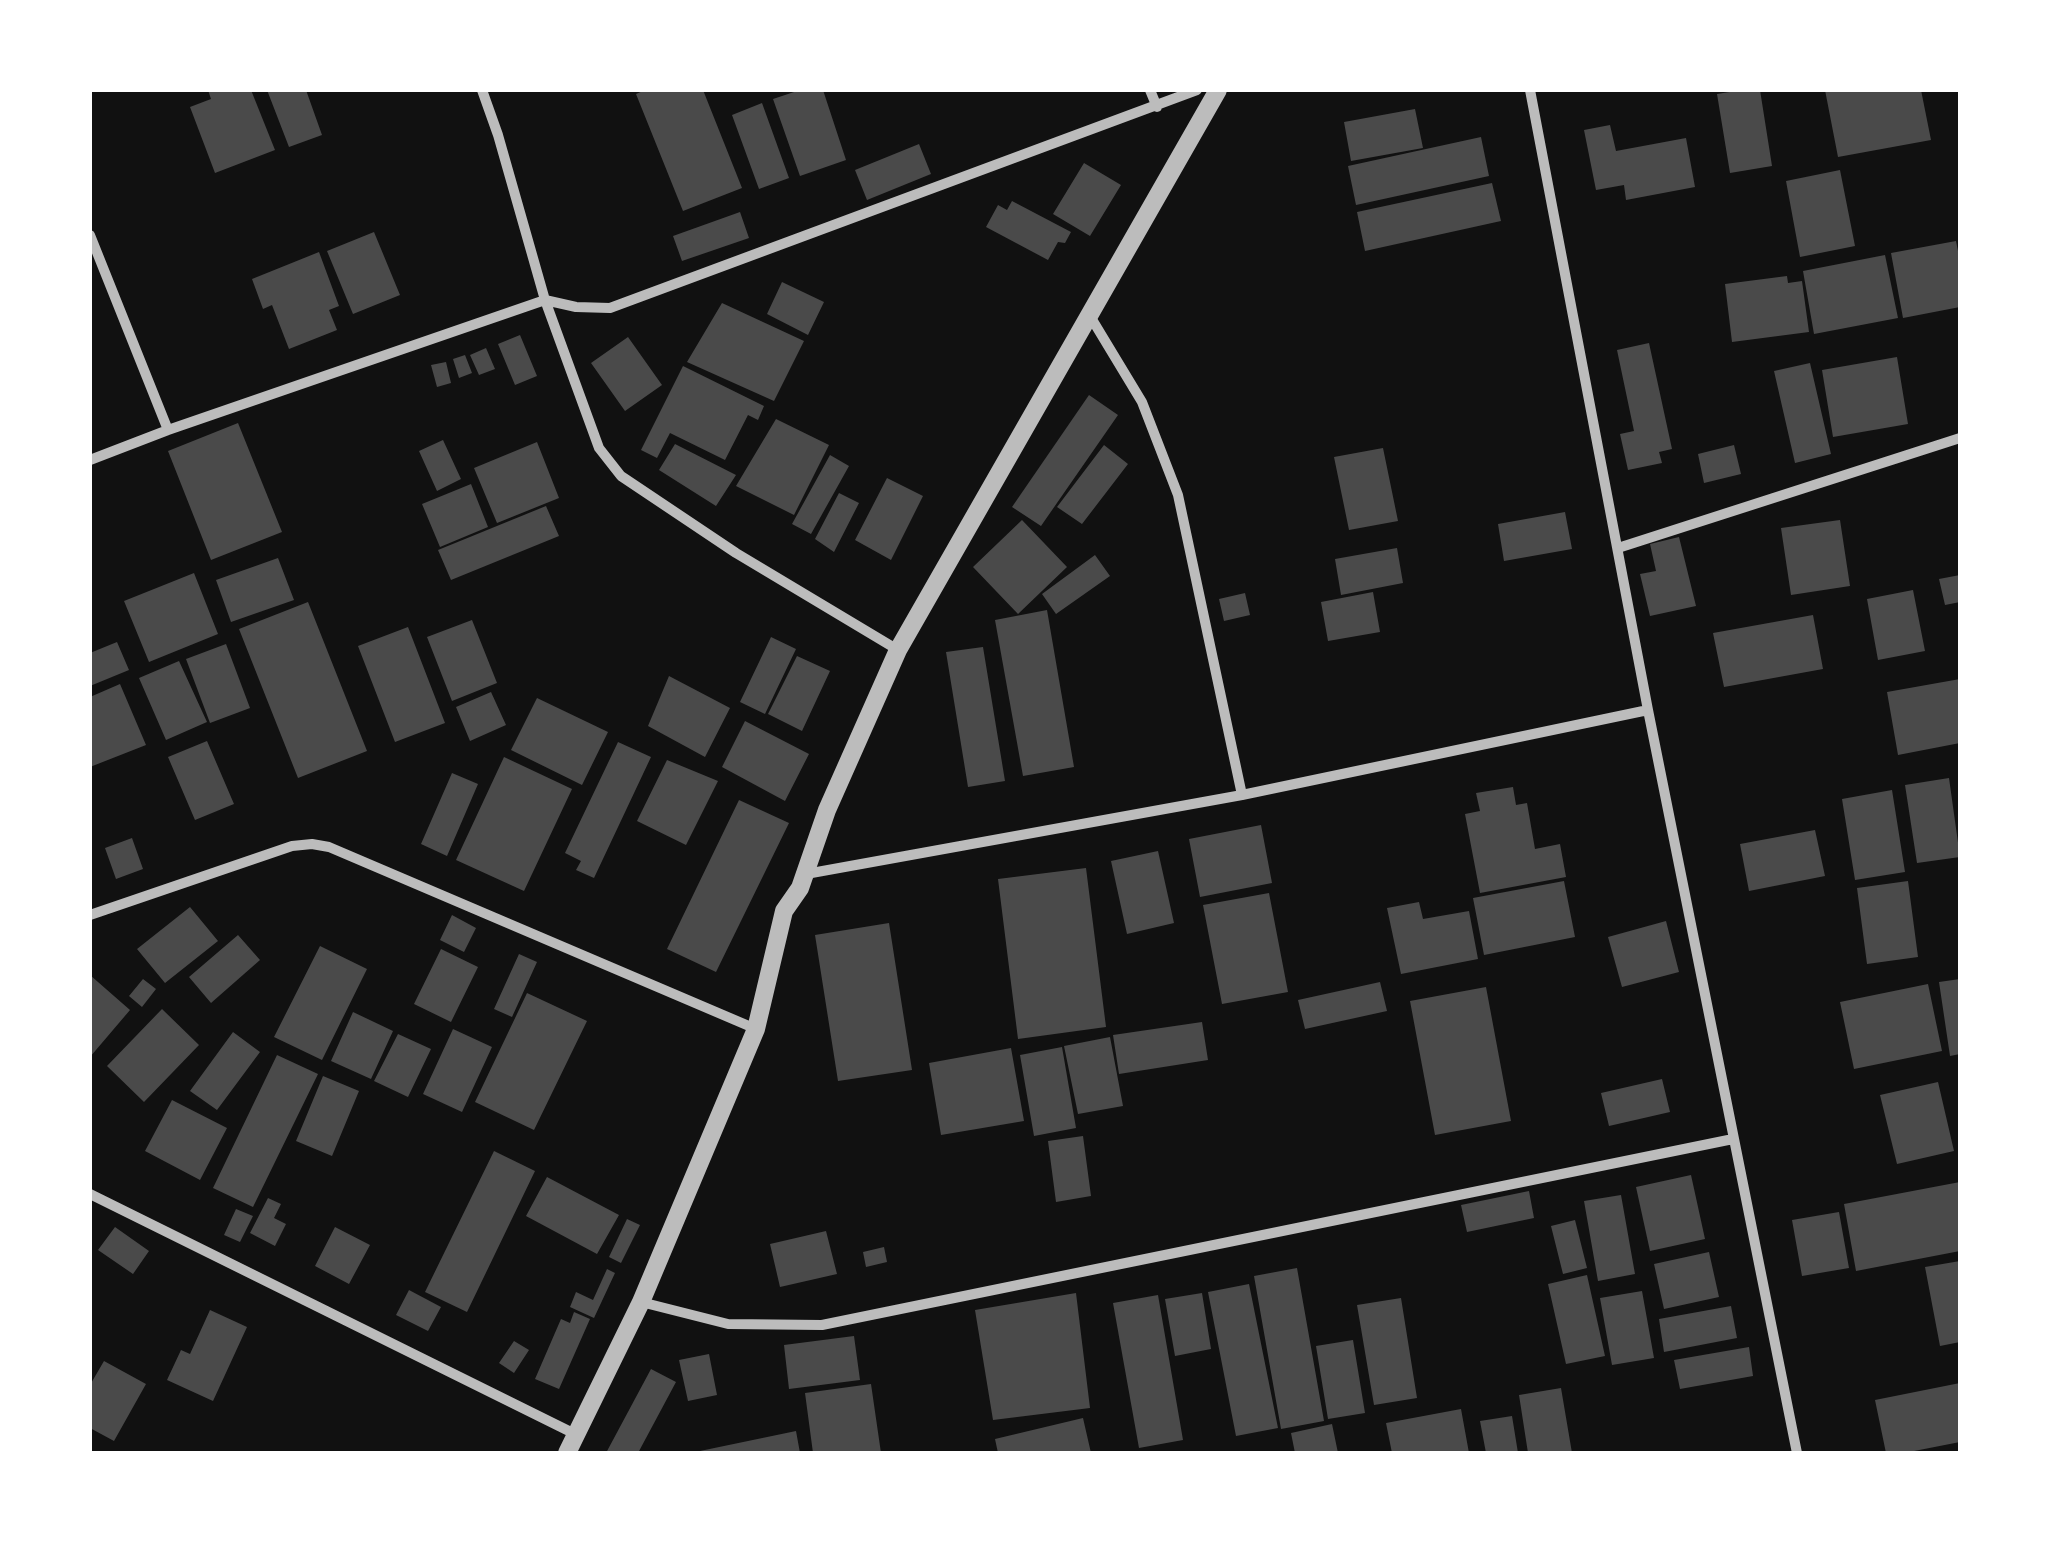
<!DOCTYPE html>
<style>
body{margin:0}
#map{position:relative;width:2050px;height:1543px;overflow:hidden;background:#111;font-family:"Work Sans",sans-serif}
canvas{display:block}
.frame{position:absolute;inset:0;border:92px solid #fff;pointer-events:none}
</style>
<div id="map">
<canvas width="2050" height="1543"></canvas>
<div class="frame"></div>
</div>
<script>
const c = document.querySelector('canvas').getContext('2d');
c.lineJoin = 'round';
function fillPath(path, color) { c.fillStyle = color; c.fill(path, 'evenodd'); }
const poly = rows => new Path2D(rows.map(r => 'M' + r).join(''));
function stroke(path, color, width, dash) { c.strokeStyle = color; c.lineWidth = width; c.lineCap = dash ? 'butt' : 'round'; c.setLineDash(dash || []); c.stroke(path); }
fillPath(poly([
 [208,90,251,90,275,150,215,173,190,107,211,99],
 [267,90,306,90,322,135,289,147],
 [645,90,703,90,742,188,683,211,636,94],
 [800,90,823,90,846,160,800,176,773,99],
 [1742,90,1760,90,1772,166,1730,173,1717,94],
 [1825,90,1921,90,1931,140,1838,157],
 [762,103,789,178,759,189,732,115],
 [1415,109,1423,148,1351,161,1344,122],
 [1610,125,1616,151,1686,138,1695,187,1626,200,1624,185,1596,190,1584,130],
 [1481,137,1489,176,1356,205,1348,166],
 [919,144,931,174,867,200,855,170],
 [1084,163,1121,185,1090,236,1053,214],
 [1840,170,1855,246,1800,257,1786,181],
 [1492,183,1501,221,1365,251,1357,212],
 [1012,201,1071,232,1065,243,1058,242,1048,260,986,227,998,205,1007,210],
 [740,212,749,238,682,261,673,236],
 [374,232,400,295,353,314,327,251],
 [1956,241,1960,261,1960,307,1903,318,1891,253],
 [319,252,339,306,329,310,337,330,289,349,272,305,263,309,252,279],
 [1885,255,1898,318,1814,334,1803,271],
 [1787,276,1788,283,1802,281,1809,332,1732,342,1725,284],
 [782,282,824,302,808,335,767,314],
 [722,303,804,341,774,401,687,362],
 [520,335,537,376,515,385,498,344],
 [628,337,662,385,625,411,591,363],
 [1649,343,1672,449,1659,452,1662,463,1628,470,1620,434,1634,431,1617,350],
 [486,348,495,369,479,375,470,355],
 [465,355,472,373,459,378,453,359],
 [1897,357,1908,424,1833,437,1822,370],
 [446,362,451,383,437,387,431,365],
 [1810,363,1831,454,1795,463,1774,371],
 [683,366,764,406,758,420,748,415,725,460,670,433,657,458,641,450],
 [1089,395,1118,415,1041,526,1012,507],
 [776,419,829,445,794,515,736,486],
 [238,423,282,532,211,560,168,451],
 [443,440,461,479,437,491,419,451],
 [537,442,559,498,497,523,474,468],
 [675,444,736,475,716,506,659,470],
 [1104,445,1128,464,1082,524,1057,507],
 [1734,445,1741,474,1704,483,1698,454],
 [1383,448,1398,521,1349,530,1334,457],
 [830,455,849,466,811,534,792,524],
 [887,478,923,496,891,560,855,540],
 [471,484,488,527,440,547,422,504],
 [839,493,859,503,834,552,815,539],
 [546,506,559,536,451,580,438,550],
 [1565,512,1572,549,1504,561,1498,524],
 [1022,520,1067,567,1018,614,973,567],
 [1840,520,1850,586,1791,595,1781,528],
 [1679,537,1696,606,1650,616,1640,574,1656,571,1650,544],
 [1397,548,1403,583,1341,595,1335,559],
 [1095,555,1110,576,1056,614,1042,594],
 [278,558,294,600,231,622,216,580],
 [194,573,218,634,149,662,124,601],
 [1960,575,1960,602,1945,605,1939,579],
 [1913,590,1925,651,1878,660,1867,599],
 [1373,592,1380,632,1328,641,1321,602],
 [1245,593,1250,615,1224,621,1219,599],
 [308,602,367,751,298,778,239,629],
 [1047,610,1074,767,1023,776,995,620],
 [1813,615,1823,669,1724,687,1713,633],
 [472,620,497,683,452,701,427,637],
 [408,627,445,723,395,742,358,646],
 [771,637,796,649,765,714,740,702],
 [117,642,129,670,90,686,90,653],
 [226,644,250,708,210,723,186,659],
 [983,647,1005,781,968,787,946,652],
 [797,656,830,671,802,731,768,714],
 [179,661,207,722,166,740,139,678],
 [669,676,730,708,705,757,648,726],
 [1960,679,1960,743,1898,755,1887,692],
 [120,684,146,745,90,767,90,697],
 [491,692,506,725,470,741,456,707],
 [537,698,608,732,582,785,511,750],
 [745,721,809,754,785,801,722,767],
 [207,741,234,804,195,820,168,757],
 [618,742,651,757,594,878,576,870,581,861,565,853],
 [504,757,572,789,524,891,456,860],
 [667,760,718,781,686,845,637,821],
 [452,773,478,784,447,856,421,844],
 [1949,778,1960,857,1917,863,1905,785],
 [1513,787,1516,805,1527,803,1535,849,1560,844,1566,877,1480,893,1465,814,1480,811,1476,793],
 [1892,790,1905,872,1855,880,1842,799],
 [739,800,789,823,716,972,667,949],
 [1261,825,1272,883,1200,897,1189,839],
 [1815,830,1825,876,1749,891,1740,844],
 [132,838,143,869,116,879,105,848],
 [1158,851,1174,923,1127,934,1111,861],
 [1086,868,1106,1027,1018,1039,998,879],
 [1564,881,1575,937,1484,955,1473,898],
 [1908,881,1918,957,1867,964,1857,888],
 [1269,893,1288,992,1222,1004,1203,905],
 [1419,902,1423,919,1469,911,1478,959,1401,974,1387,908],
 [190,907,218,941,165,983,137,949],
 [452,915,476,928,464,952,440,940],
 [1666,921,1679,972,1622,987,1608,937],
 [889,923,912,1070,838,1081,815,935],
 [238,935,260,960,211,1003,189,977],
 [320,946,367,969,322,1060,274,1037],
 [441,949,478,967,451,1022,414,1004],
 [519,954,537,962,512,1017,494,1009],
 [90,975,130,1010,90,1057],
 [143,979,156,989,142,1007,129,996],
 [1960,979,1960,1054,1950,1056,1939,982],
 [1380,982,1387,1011,1305,1029,1298,1000],
 [1928,984,1942,1051,1854,1069,1840,1002],
 [1486,987,1511,1121,1435,1135,1410,1001],
 [527,993,587,1021,534,1130,475,1102],
 [162,1009,199,1045,144,1102,107,1066],
 [353,1012,393,1031,371,1079,331,1061],
 [1202,1022,1208,1060,1119,1074,1113,1035],
 [453,1029,492,1047,462,1112,423,1094],
 [233,1032,260,1052,217,1110,190,1091],
 [398,1034,431,1049,408,1097,374,1081],
 [1110,1037,1123,1106,1078,1114,1064,1046],
 [1062,1047,1076,1128,1034,1136,1020,1055],
 [1011,1048,1024,1121,941,1135,929,1063],
 [277,1055,318,1074,253,1207,213,1188],
 [323,1076,359,1091,332,1156,296,1141],
 [1662,1079,1670,1112,1609,1126,1601,1093],
 [1938,1082,1954,1151,1897,1164,1880,1095],
 [172,1100,227,1128,200,1180,145,1151],
 [1083,1136,1091,1196,1056,1202,1048,1141],
 [494,1151,535,1171,467,1312,425,1292],
 [1691,1175,1705,1239,1650,1251,1636,1187],
 [547,1177,619,1215,597,1254,526,1216],
 [1960,1182,1960,1251,1856,1271,1844,1204],
 [1529,1191,1534,1218,1467,1232,1461,1205],
 [1621,1195,1635,1274,1598,1281,1584,1201],
 [268,1198,281,1204,274,1218,286,1224,275,1246,250,1233],
 [236,1209,253,1216,240,1242,224,1235],
 [1839,1212,1849,1268,1802,1276,1792,1220],
 [627,1219,640,1225,621,1263,609,1257],
 [1575,1220,1587,1268,1563,1274,1551,1226],
 [115,1227,149,1251,133,1274,98,1250],
 [335,1227,370,1245,349,1284,315,1266],
 [826,1231,837,1274,780,1287,770,1244],
 [884,1247,887,1262,866,1267,863,1252],
 [1709,1252,1719,1297,1664,1309,1654,1264],
 [1960,1261,1960,1342,1940,1346,1925,1267],
 [1297,1268,1324,1421,1281,1429,1254,1276],
 [607,1269,615,1273,594,1318,570,1307,576,1292,593,1300],
 [1587,1275,1605,1356,1566,1364,1548,1284],
 [1249,1284,1278,1428,1236,1436,1208,1292],
 [409,1290,441,1307,428,1331,396,1315],
 [1642,1291,1654,1358,1612,1365,1600,1298],
 [1076,1293,1090,1408,993,1420,975,1310],
 [1202,1293,1211,1349,1175,1356,1165,1299],
 [1158,1295,1183,1440,1139,1448,1113,1303],
 [1401,1298,1417,1398,1374,1405,1357,1305],
 [1731,1306,1737,1338,1664,1352,1659,1319],
 [210,1310,247,1327,213,1401,167,1380,181,1350,190,1354],
 [574,1312,590,1319,559,1389,535,1379,561,1319,570,1323],
 [854,1336,860,1380,789,1389,784,1345],
 [1353,1340,1365,1413,1328,1419,1316,1346],
 [514,1341,529,1350,514,1373,499,1363],
 [1749,1347,1753,1376,1680,1389,1674,1360],
 [709,1354,717,1395,688,1401,679,1360],
 [104,1361,146,1384,114,1441,90,1428,90,1385],
 [651,1369,676,1382,638,1453,606,1453],
 [1960,1383,1960,1442,1904,1453,1886,1453,1875,1400],
 [871,1384,881,1453,813,1453,805,1393],
 [1561,1388,1572,1453,1528,1453,1519,1395],
 [1461,1409,1469,1453,1392,1453,1386,1423],
 [1512,1416,1518,1453,1486,1453,1480,1421],
 [1083,1418,1091,1453,998,1453,995,1439],
 [1332,1424,1338,1453,1295,1453,1291,1433],
 [796,1431,800,1453,700,1453,700,1451]
]), '#4a4a4a');
stroke(poly([
 [482,90,498,135,545,300,599,448,621,476,736,553,898,650],
 [1150,90,1157,107],
 [1530,90,1648,710,1797,1453],
 [90,235,168,430],
 [1090,316,1142,402,1178,495,1242,795],
 [90,460,168,430,545,300,576,307,610,308,1197,90],
 [1618,548,1960,438],
 [806,874,1242,795,1648,710],
 [90,915,292,846,312,844,329,847,756,1029],
 [90,1194,577,1435],
 [641,1302,728,1324,822,1325,1733,1139]
]), '#bcbcbc', 10);
stroke(poly([
 [567,1453,641,1302,756,1029,784,911,800,888,827,810,898,650,1218,90]
]), '#bcbcbc', 18);
</script>
